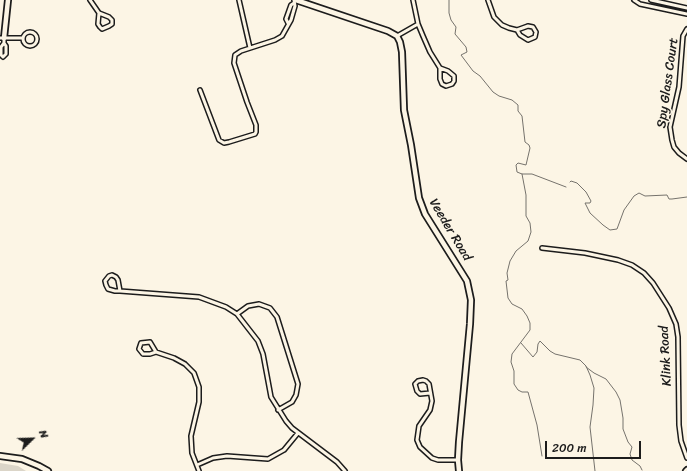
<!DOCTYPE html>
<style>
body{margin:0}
#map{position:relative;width:687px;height:471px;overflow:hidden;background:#fcf5e5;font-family:Sriracha,sans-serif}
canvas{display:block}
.north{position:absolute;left:12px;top:419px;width:40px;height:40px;-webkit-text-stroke:3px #fcf5e5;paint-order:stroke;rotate:67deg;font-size:11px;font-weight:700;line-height:16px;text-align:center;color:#1c1c1c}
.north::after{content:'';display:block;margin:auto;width:14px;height:18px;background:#1c1c1c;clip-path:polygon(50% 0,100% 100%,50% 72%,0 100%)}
.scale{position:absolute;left:545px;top:441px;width:96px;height:18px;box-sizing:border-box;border:2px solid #1c1c1c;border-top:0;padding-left:5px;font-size:12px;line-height:14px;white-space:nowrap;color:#1c1c1c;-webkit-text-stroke:3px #fcf5e5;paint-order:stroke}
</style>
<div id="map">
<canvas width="687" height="471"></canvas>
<div class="north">N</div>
<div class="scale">200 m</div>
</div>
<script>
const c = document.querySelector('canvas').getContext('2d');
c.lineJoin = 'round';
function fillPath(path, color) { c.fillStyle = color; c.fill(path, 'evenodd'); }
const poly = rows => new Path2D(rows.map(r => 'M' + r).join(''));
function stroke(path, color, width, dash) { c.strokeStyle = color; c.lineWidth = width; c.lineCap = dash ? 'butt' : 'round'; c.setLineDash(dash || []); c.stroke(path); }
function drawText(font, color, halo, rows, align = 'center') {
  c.font = font + ' Sriracha,sans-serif'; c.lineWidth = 3; c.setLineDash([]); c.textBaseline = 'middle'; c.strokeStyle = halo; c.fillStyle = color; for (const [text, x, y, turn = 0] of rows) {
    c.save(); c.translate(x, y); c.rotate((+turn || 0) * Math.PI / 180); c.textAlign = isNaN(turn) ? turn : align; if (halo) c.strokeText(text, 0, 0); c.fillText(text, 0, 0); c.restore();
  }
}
fillPath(poly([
 [0,463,18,466,26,471,0,471]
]), '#dbd5c8');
stroke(poly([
 [449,0,449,13,451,20,456,27,455,34,466,47,467,52,461,55,473,71,480,76,493,92,499,96,512,100,518,105,518,111,522,116,525,142,529,145,530,148,526,165,518,163,516,165,517,172,522,174,532,174,566,187],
 [522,174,526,195,526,216,530,223,531,232,528,241,516,251,510,261,507,273,508,280,506,281,508,298,512,304,522,309,527,316,530,323,530,330,512,354,511,362,514,371,514,384,518,390,522,392,528,392,537,425,542,456],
 [570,182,571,181,577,183,586,192,591,201,590,203,585,203,590,213,603,225,610,230,617,229,624,210,634,196,639,193,645,196,667,195,669,199,672,199,687,197],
 [521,343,533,357,537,352,538,344,540,341,550,351,555,354,580,360,586,366,590,375,594,388,593,405,590,427,595,471],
 [586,367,594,373,606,379,616,392,620,400,623,418,623,429,628,442,632,447,630,454,632,460,640,466,642,470]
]), '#75726c', 1);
const street = poly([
 [90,0,99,13],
 [239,0,250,48],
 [413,0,418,24,423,36,430,52,440,68],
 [488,0,494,17,502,25,509,28,517,30],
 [634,0,640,4,687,14],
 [651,0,687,8],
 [99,13,109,17,112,20,112,24,109,26,102,29,100,27,98,24,99,13],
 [288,23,286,19,291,5,294,3],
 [528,26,533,27,536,32,535,37,528,40,520,35,517,30,528,26],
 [687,29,683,36,679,87,670,127,672,140,674,147,679,153,687,159],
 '23 39a7 7 0 1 1 14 0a7 7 0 1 1-14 0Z',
 [397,36,418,24],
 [0,38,23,38],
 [4,43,6,46,6,54,3,57,1,55,1,47,4,43,4,38],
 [440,68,448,71,454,76,454,81,452,84,446,86,442,84,440,79,440,68],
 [200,90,219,140,224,143,229,142,255,134,256,132,256,125,247,102,234,63,235,55,241,51,275,40,282,36,291,20,295,6,294,0],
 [542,248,585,253,618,260,632,265,644,273,653,283,669,308,676,324,678,337,679,425,681,441,687,458],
 [120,291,118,280,116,277,112,275,109,276,105,281,106,285,108,289,115,291,120,291,199,297,226,307,237,314,258,341,263,354,271,397,286,421,292,428,337,462,345,471],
 [237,314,248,306,259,304,270,308,277,317,298,384,296,395,292,402,278,410],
 [156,352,150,354,143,354,139,349,141,343,150,342,156,352,174,358,185,364,194,373,199,387,199,402,191,436,192,453,199,471],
 [430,393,420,394,417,391,415,384,418,381,423,380,426,381,429,384,432,401,430,410,419,426,417,440,420,447,432,458,438,460,458,460],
 [197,465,213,458,227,456,268,459,284,450,298,433]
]);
const secondary = poly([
 [296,0,388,31,397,36,400,42,402,52,404,110,411,145,419,198,425,214,467,281,471,300,470,324,459,442,458,460,459,471],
 [4,38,8,0],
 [0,456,22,459,39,466,48,471],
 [686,471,687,470]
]);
stroke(street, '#1c1c1c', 6);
stroke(secondary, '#1c1c1c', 8);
stroke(street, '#fcf5e5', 3);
stroke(secondary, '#fcf5e5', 4.5);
drawText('13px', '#1c1c1c', '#fcf5e5', [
 ["Spy Glass Court",668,83,-82],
 ["Veeder Road",450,230,59],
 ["Klink Road",666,356,-93]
]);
</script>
